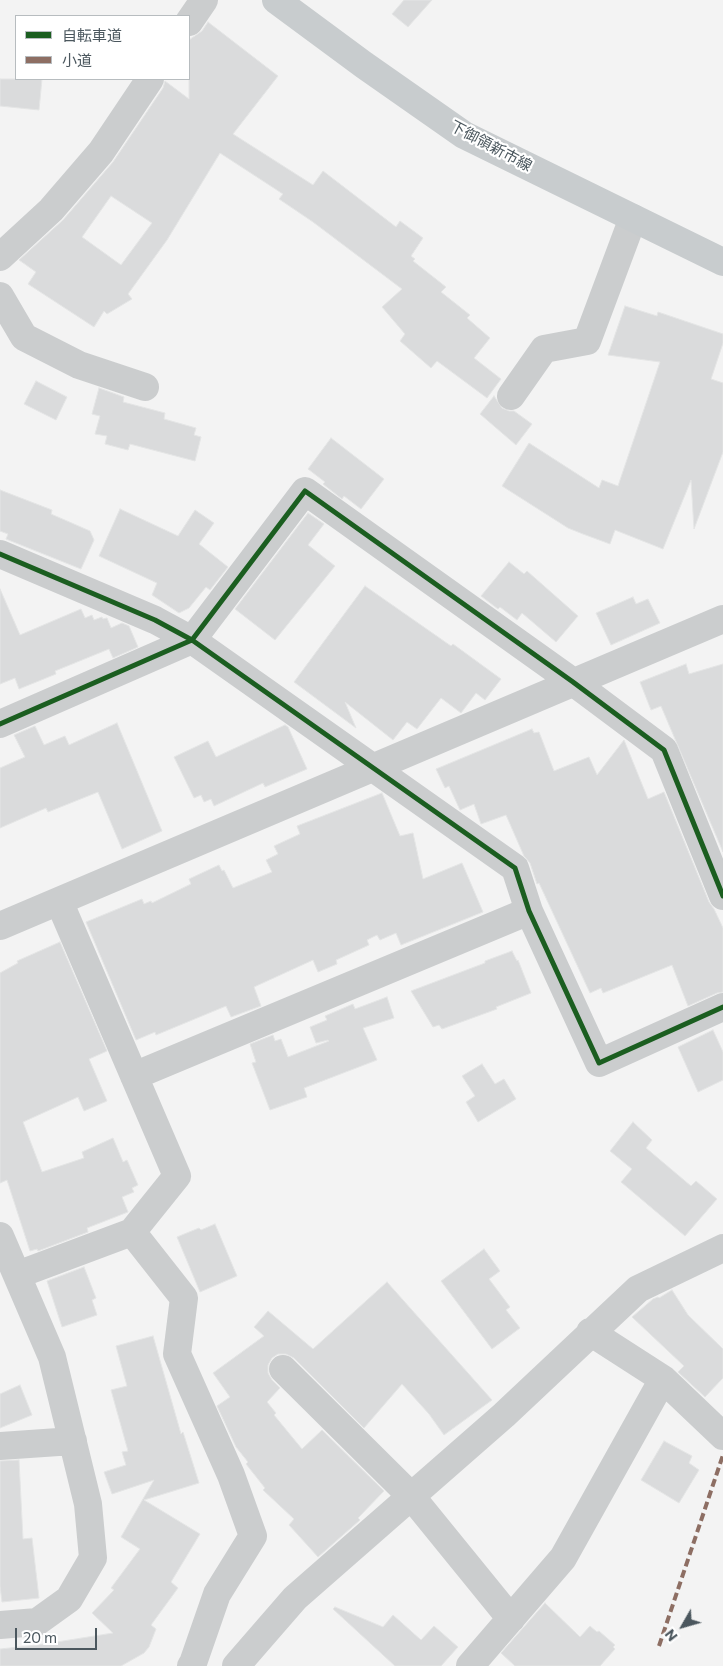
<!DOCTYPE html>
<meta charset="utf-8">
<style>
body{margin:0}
#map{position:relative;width:723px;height:1666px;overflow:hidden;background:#f3f3f3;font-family:Commissioner,"Noto Sans JP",sans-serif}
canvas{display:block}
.legend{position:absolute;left:15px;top:15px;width:175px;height:65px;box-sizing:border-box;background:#fff;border:1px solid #b7bcbf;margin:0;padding:6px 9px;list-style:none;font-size:15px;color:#4b575e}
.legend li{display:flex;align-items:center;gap:10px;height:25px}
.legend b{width:25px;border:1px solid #b7bcbf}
.north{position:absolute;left:658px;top:1601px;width:50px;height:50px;-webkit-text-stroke:4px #fff;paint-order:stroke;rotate:232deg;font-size:14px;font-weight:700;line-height:20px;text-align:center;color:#4b575e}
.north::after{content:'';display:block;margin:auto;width:18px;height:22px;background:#4b575e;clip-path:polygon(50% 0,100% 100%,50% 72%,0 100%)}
.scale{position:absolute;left:15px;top:1628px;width:82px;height:22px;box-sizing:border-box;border:2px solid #4b575e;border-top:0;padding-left:6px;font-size:15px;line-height:18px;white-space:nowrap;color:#4b575e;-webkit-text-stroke:4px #fff;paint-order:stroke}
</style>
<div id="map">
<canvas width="723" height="1666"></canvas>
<ul class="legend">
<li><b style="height:6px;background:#1b5e20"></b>自転車道</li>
<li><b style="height:6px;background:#8d6e63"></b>小道</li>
</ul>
<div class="north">N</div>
<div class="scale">20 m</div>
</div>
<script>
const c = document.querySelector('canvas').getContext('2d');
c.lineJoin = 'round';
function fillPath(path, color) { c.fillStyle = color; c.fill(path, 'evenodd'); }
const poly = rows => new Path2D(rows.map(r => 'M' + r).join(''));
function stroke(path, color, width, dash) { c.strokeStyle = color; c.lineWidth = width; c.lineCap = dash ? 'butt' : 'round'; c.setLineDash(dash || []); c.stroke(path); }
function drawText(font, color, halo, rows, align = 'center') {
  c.font = font + ' Commissioner,"Noto Sans JP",sans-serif'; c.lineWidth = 4.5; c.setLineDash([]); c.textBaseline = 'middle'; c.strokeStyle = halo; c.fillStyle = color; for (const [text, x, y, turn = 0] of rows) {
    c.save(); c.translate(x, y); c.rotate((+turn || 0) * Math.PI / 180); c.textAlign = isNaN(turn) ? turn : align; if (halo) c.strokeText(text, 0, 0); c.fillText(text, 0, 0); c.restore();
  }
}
const building = poly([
 [404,0,432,0,408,27,392,14,404,0],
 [208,22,278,76,233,134,313,185,323,171,396,227,400,221,423,238,411,256,415,259,413,261,446,287,441,292,470,315,467,318,490,338,474,358,501,379,487,398,437,361,431,368,400,341,405,334,382,307,402,289,313,222,279,199,283,194,220,153,167,240,128,294,132,299,107,314,104,311,94,327,28,284,36,272,19,260,63,220,113,162,163,88,165,81,189,99,189,40,202,31,208,22],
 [111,196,152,223,121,265,82,237,111,196],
 [0,79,42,79,39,110,0,106,0,79],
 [625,306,657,316,658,312,723,334,723,343,711,379,723,383,723,452,694,529,691,480,663,549,615,530,610,544,583,534,568,528,502,486,529,443,599,488,602,480,618,486,660,362,608,355,625,306],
 [36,381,67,397,56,420,24,404,36,381],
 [99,388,124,397,123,402,165,413,164,419,196,428,194,435,201,437,195,461,130,444,128,450,105,444,107,436,95,434,100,416,92,414,99,388],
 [494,396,502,408,509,411,514,411,532,424,516,445,480,414,494,396],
 [331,438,384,479,361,509,344,496,342,499,323,484,325,482,308,469,331,438],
 [0,490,52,510,51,514,90,531,94,540,81,569,6,539,8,534,0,531,0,490],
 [120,509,178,536,195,510,214,523,199,544,228,567,210,590,206,587,189,608,179,613,152,595,157,583,99,556,120,509],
 [308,513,324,524,308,545,335,566,275,640,235,609,308,513],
 [509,562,524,574,527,571,578,616,556,642,522,613,517,620,500,607,498,609,481,596,509,562],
 [365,586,451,646,453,644,501,679,485,700,476,693,461,713,441,698,417,729,407,722,393,740,345,702,356,728,294,682,365,586],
 [0,589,20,635,81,609,85,618,92,615,94,620,102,617,103,619,107,618,111,628,122,623,129,626,138,647,113,658,109,649,55,671,56,674,19,689,15,678,0,684,0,589],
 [633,597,636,604,648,599,660,623,611,645,596,613,633,597],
 [686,664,689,674,723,664,723,852,661,706,651,710,640,682,686,664],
 [117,723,162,831,122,849,98,792,48,812,46,808,0,828,0,768,25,757,14,735,35,726,44,745,65,736,69,745,117,723],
 [285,725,288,727,307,769,265,787,263,783,214,806,211,799,204,802,201,795,194,798,174,757,208,741,216,757,285,725],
 [532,729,534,733,539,732,554,771,589,757,597,775,624,740,648,799,664,792,709,902,714,909,723,928,723,992,717,993,688,1006,672,965,603,993,601,988,590,993,539,883,537,884,530,863,524,856,506,815,481,824,474,804,460,810,449,786,445,788,436,769,532,729],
 [382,793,400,836,413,833,423,879,462,863,483,912,401,945,396,933,380,940,377,935,367,940,369,945,336,960,337,964,318,972,313,960,254,987,261,1006,231,1017,226,1006,156,1035,155,1032,136,1040,86,922,142,899,144,904,151,901,152,903,191,884,189,879,219,865,222,871,224,870,233,888,272,872,266,860,278,854,274,846,300,834,297,826,382,793],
 [60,942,107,1051,89,1059,107,1101,84,1111,78,1097,23,1122,42,1172,84,1158,82,1152,113,1138,123,1162,127,1160,138,1185,132,1188,134,1192,122,1197,128,1212,87,1228,88,1232,38,1251,37,1249,30,1251,7,1180,0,1183,0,973,18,963,17,961,60,942],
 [512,951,517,961,518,960,531,993,496,1007,497,1009,442,1029,439,1025,433,1027,411,991,485,963,485,961,512,951],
 [387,997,394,1018,363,1028,377,1060,304,1088,307,1097,270,1110,252,1063,256,1062,250,1044,273,1035,275,1041,281,1039,288,1057,329,1041,328,1040,316,1043,310,1027,327,1020,325,1016,353,1004,355,1009,387,997],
 [713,1030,723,1052,723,1080,698,1092,678,1047,713,1030],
 [482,1064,495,1084,504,1079,516,1099,478,1122,466,1102,475,1096,462,1076,482,1064],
 [633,1122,652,1140,646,1148,691,1186,696,1181,717,1199,685,1236,621,1182,632,1169,610,1151,633,1122],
 [215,1224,237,1276,200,1292,177,1237,199,1228,201,1230,215,1224],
 [484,1249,500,1271,489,1279,510,1307,506,1310,520,1328,492,1349,441,1281,484,1249],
 [84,1267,96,1298,92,1300,97,1315,62,1327,47,1281,84,1267],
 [387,1282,492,1400,444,1435,429,1414,402,1384,364,1428,294,1358,286,1354,278,1354,272,1358,268,1365,268,1373,272,1380,280,1388,267,1402,276,1413,274,1415,302,1449,322,1430,384,1491,358,1518,360,1520,318,1557,289,1525,294,1519,263,1490,265,1488,246,1464,248,1462,236,1447,217,1406,230,1397,213,1373,264,1336,254,1327,268,1311,313,1349,387,1282],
 [672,1290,688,1315,723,1349,723,1378,705,1397,678,1372,684,1366,632,1317,653,1299,658,1297,659,1298,672,1290],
 [153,1336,181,1434,183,1432,199,1483,144,1500,200,1534,171,1582,178,1588,151,1625,156,1629,149,1647,144,1653,121,1666,0,1666,0,1649,38,1645,113,1633,92,1613,114,1590,111,1588,140,1549,121,1537,154,1480,112,1494,104,1472,126,1465,122,1452,128,1451,111,1390,127,1386,116,1346,153,1336],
 [20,1385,32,1415,0,1428,0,1394,20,1385],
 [664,1441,692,1456,689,1463,699,1470,679,1503,641,1480,664,1441],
 [19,1460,23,1539,32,1538,39,1598,2,1602,0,1586,0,1461,19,1460],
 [545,1603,580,1637,590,1626,597,1632,599,1631,615,1645,613,1647,615,1649,600,1666,515,1666,501,1653,545,1603],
 [335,1607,383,1627,393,1615,421,1640,434,1626,458,1647,441,1666,395,1666,333,1609,335,1607]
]);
fillPath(building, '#dadbdc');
stroke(building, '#e4e5e5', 1);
stroke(poly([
 [189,22,204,0],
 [0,257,51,210,101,152,150,79],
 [0,296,24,337,79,365,145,387],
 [511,396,544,349,587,341,633,218],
 [0,554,155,620,192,640,515,868,529,911,599,1063,723,1007],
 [0,724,192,640,305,491,573,682,664,750,723,896],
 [0,926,723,619],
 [134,1076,529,911],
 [132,1232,184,1298,177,1354,231,1475,253,1536,217,1594,193,1663,191,1666],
 [0,1236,52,1357,88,1504,93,1558,69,1599,37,1622,0,1625],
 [17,1275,132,1232,177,1176,59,901],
 [590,1332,663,1379,723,1436],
 [283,1369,411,1496,511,1619],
 [0,1446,73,1441],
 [236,1666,295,1598,504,1415,638,1289,723,1248],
 [470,1666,563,1558,663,1379]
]), '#cbcdce', 28);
stroke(poly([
 [276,0,364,65,464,135,723,262]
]), '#c8ccce', 28);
stroke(poly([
 [659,1646,723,1455]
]), '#8d6e63', 4, [8, 4]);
stroke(poly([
 [0,554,155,620,192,640,515,868,529,911,599,1063,723,1007],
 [0,724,192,640,305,491,573,682,664,750,723,896]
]), '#1b5e20', 5);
drawText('15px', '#4b575e', '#fff', [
 ["下御領新市線",491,146,28]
]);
</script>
